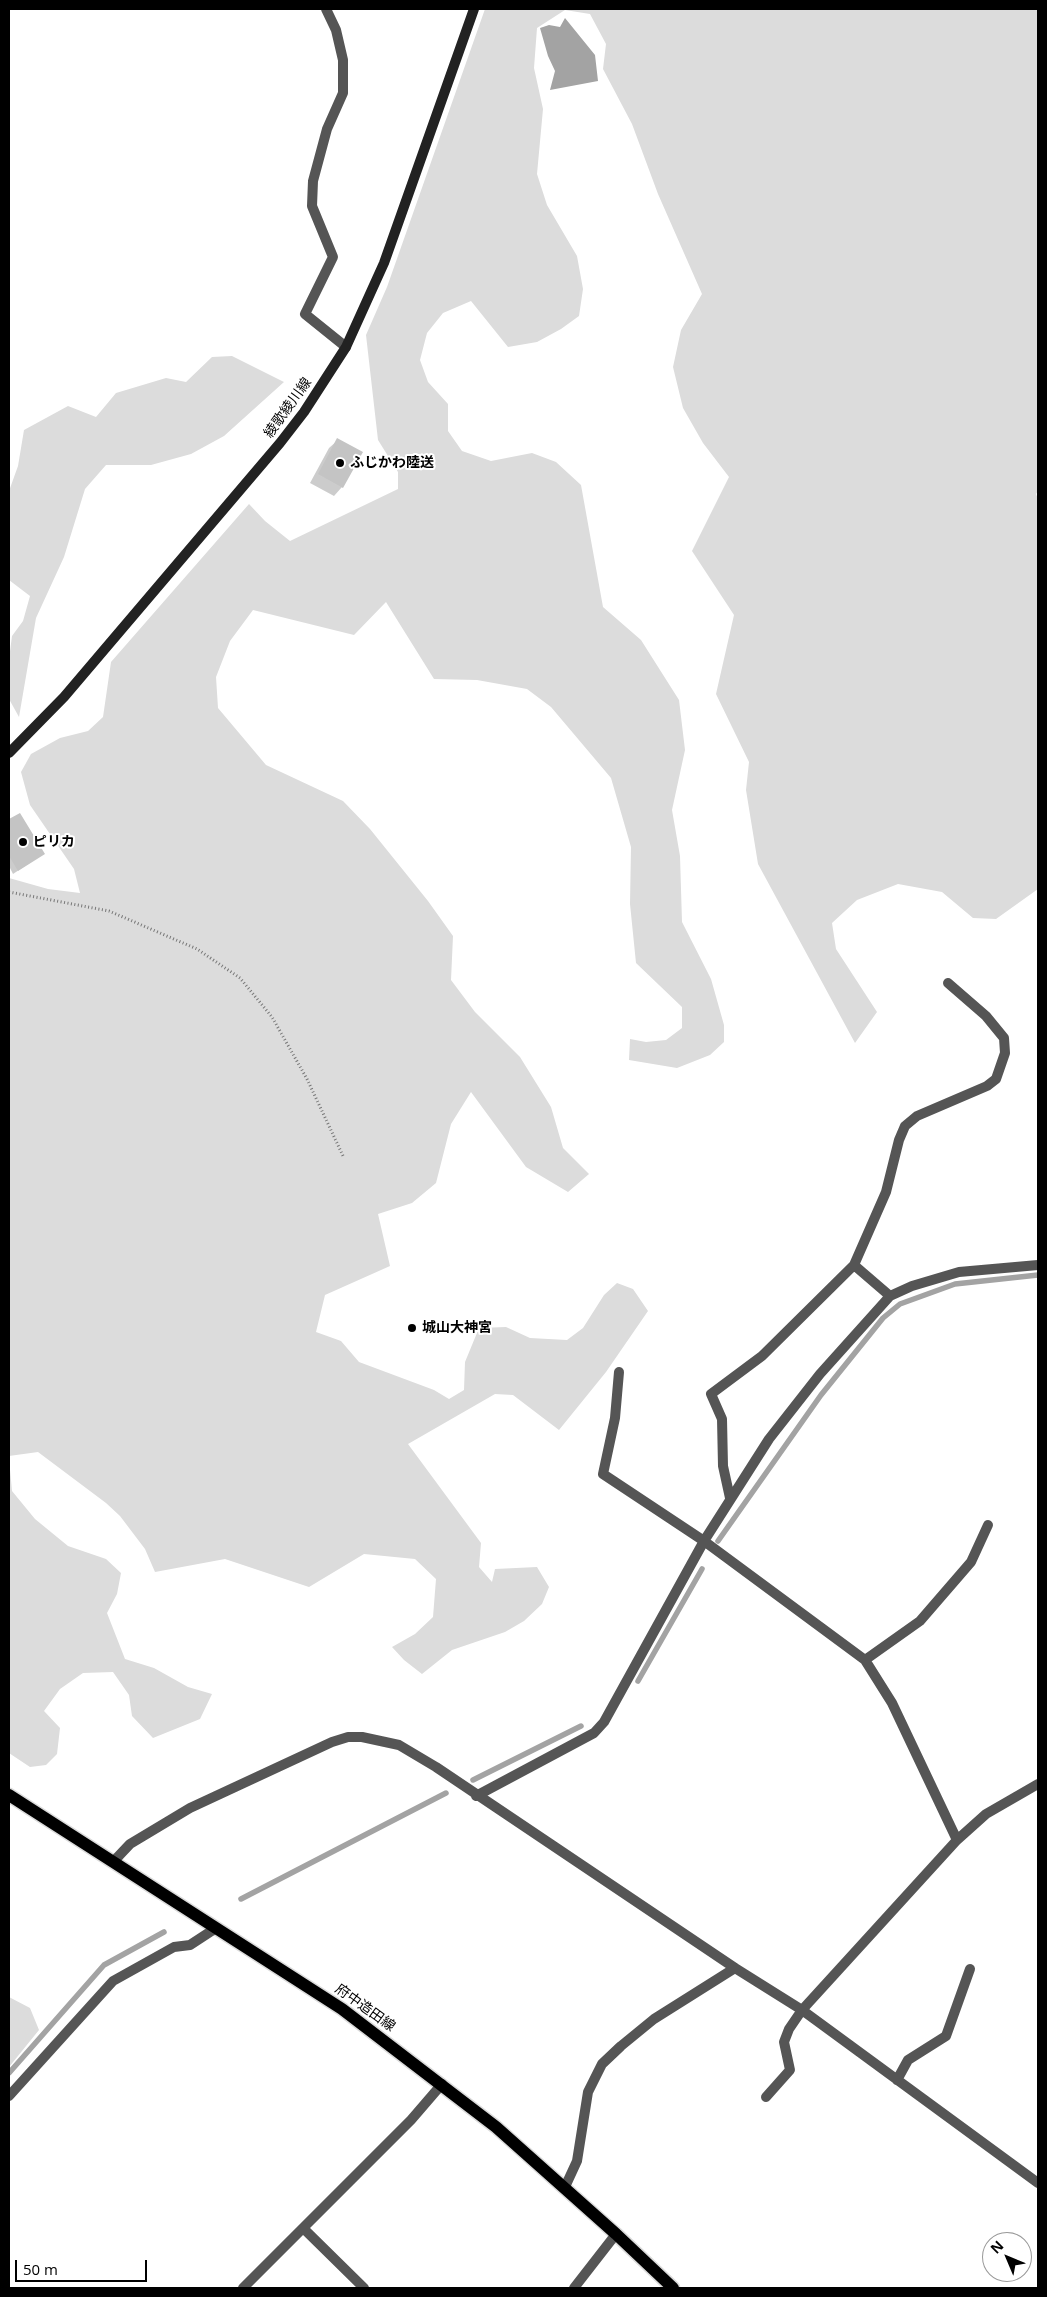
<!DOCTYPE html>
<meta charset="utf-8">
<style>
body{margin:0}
#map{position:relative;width:1047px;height:2297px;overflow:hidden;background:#fff;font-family:"Open Sans",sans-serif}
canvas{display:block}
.frame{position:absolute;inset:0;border:10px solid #000;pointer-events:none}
.north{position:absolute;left:982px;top:2232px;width:50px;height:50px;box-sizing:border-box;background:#fff;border:1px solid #999;border-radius:50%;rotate:315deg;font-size:14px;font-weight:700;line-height:20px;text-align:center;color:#000}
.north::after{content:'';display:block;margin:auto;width:18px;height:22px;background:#000;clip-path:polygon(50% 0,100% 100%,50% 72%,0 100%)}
.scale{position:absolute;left:15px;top:2260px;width:132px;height:22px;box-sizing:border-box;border:2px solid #000;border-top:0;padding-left:6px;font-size:15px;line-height:18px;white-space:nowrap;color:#000;-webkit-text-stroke:4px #fff;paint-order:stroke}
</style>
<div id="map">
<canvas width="1047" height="2297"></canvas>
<div class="frame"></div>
<div class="north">N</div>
<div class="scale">50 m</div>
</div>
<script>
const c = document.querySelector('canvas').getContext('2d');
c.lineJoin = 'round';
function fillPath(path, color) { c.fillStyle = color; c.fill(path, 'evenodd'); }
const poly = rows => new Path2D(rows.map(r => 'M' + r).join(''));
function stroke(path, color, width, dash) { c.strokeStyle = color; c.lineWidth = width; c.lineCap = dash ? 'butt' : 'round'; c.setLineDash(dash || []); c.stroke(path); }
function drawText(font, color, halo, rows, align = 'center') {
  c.font = font + ' "Open Sans","Noto Sans JP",sans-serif'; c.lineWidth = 4; c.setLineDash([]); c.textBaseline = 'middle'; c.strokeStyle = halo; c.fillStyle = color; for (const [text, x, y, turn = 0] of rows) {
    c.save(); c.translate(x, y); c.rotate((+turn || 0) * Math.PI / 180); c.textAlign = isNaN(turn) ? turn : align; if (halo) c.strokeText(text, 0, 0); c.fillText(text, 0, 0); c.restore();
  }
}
fillPath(poly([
 [485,9,1038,9,1038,491,1036,494,1038,499,1038,889,996,919,973,918,942,892,898,884,857,900,832,923,836,949,877,1012,855,1043,758,864,746,790,749,762,716,694,734,615,692,551,729,477,703,443,683,408,673,367,681,330,702,294,658,194,632,124,603,69,606,44,590,14,565,10,537,28,534,68,543,109,537,174,547,205,577,256,583,289,579,316,561,329,537,342,508,347,471,301,443,313,427,333,420,360,428,382,448,404,448,431,462,451,491,461,532,453,556,462,581,485,603,607,641,640,679,700,685,750,672,810,680,856,682,922,711,979,724,1025,724,1042,710,1055,677,1068,629,1060,630,1039,646,1042,666,1040,682,1028,682,1007,636,963,630,904,631,847,611,778,551,707,527,689,477,680,434,679,386,602,354,635,253,610,230,641,216,677,218,708,266,765,343,801,370,829,428,901,453,936,451,980,475,1012,520,1057,551,1107,563,1148,589,1174,568,1192,526,1167,471,1092,451,1124,436,1183,412,1203,378,1214,390,1266,325,1295,316,1332,341,1341,359,1362,434,1390,449,1399,464,1390,465,1362,479,1328,506,1327,530,1338,567,1340,583,1328,604,1295,617,1283,633,1289,648,1311,606,1372,559,1430,513,1395,495,1394,408,1444,481,1543,479,1567,492,1582,495,1569,537,1567,549,1587,542,1604,524,1621,505,1632,452,1650,422,1674,404,1660,392,1647,415,1634,433,1617,436,1579,415,1559,364,1554,309,1587,225,1559,155,1572,145,1549,120,1516,106,1503,38,1452,9,1456,9,878,48,889,80,893,74,869,30,805,21,772,31,754,60,738,88,731,103,717,111,662,249,504,265,521,290,541,398,489,398,472,378,440,366,335,387,287],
 [232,356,284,382,224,436,191,454,151,465,106,465,85,489,64,557,36,618,19,717,9,699,9,659,12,636,23,621,30,596,9,580,9,491,18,466,24,430,68,406,96,417,116,393,166,378,186,382,212,357],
 [9,1459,12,1491,35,1519,68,1546,106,1559,121,1573,117,1594,107,1613,125,1659,154,1668,188,1687,212,1694,200,1719,153,1738,132,1716,129,1695,113,1672,83,1673,60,1689,44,1711,60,1728,57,1754,46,1765,30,1767,9,1753],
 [9,1997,30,2008,39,2030,9,2067]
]), '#dcdcdc');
fillPath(poly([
 [565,18,595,55,598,81,550,90,555,71,548,56,540,28,549,25,560,27]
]), '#a3a3a3');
fillPath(poly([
 [338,440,342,487,334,496,310,483,329,448],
 [19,814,43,854,13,874,9,866,9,821]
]), '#0003');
stroke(poly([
 [718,1541,821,1395,883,1318,900,1304,955,1284,1038,1275],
 [638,1681,702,1569],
 [473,1780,581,1726],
 [241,1899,446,1793],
 [9,2073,104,1965,164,1932]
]), '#a3a3a3', 5.5);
fillPath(poly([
 [337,438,363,452,343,488,318,474],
 [20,813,45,854,18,871,9,856,9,819]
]), '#c4c4c4');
const primary = poly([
 [9,1795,342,2009,496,2127,616,2234,673,2288]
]);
stroke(primary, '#dbdbdb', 15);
stroke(poly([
 [9,892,109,911,197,949,240,978,272,1017,307,1079,344,1158]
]), '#777', 3, [1, 2.5]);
stroke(poly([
 [326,9,336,30,343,60,343,93,327,129,313,181,312,206,333,257,305,314,346,347],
 [854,1265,890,1296],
 [619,1372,615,1418,603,1474,704,1541,865,1660,892,1703,957,1840],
 [730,1498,723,1466,722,1419,711,1394,762,1356,854,1265,886,1192,899,1140,905,1126,917,1116,987,1086,996,1079,1005,1053,1004,1038,986,1016,948,983],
 [865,1660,920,1621,971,1562,988,1525],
 [476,1796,594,1733,604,1722,704,1541,769,1439,820,1374,890,1296,912,1286,959,1272,1038,1265],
 [113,1862,130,1844,190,1808,332,1742,348,1737,362,1737,399,1745,436,1767,735,1968,802,2010,1038,2183],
 [897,2080,908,2060,946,2036,970,1969],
 [9,2096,113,1981,174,1947,190,1945,216,1928],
 [766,2097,790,2070,784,2042,789,2029,802,2010,957,1840,986,1814,1038,1784],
 [565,2187,577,2161,588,2092,602,2064,621,2046,654,2019,735,1968],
 [303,2228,364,2288],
 [243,2288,411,2120,442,2084],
 [574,2288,616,2234]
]), '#555', 10);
stroke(poly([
 [9,753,64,697,280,443,304,412,346,347,384,263,474,9]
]), '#222', 10);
stroke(primary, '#000', 12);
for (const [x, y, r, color] of [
 [340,463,5,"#000"],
 [23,842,5,"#000"],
 [412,1328,5,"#000"]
]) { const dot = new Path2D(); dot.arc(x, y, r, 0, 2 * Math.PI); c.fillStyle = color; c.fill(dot); stroke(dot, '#fff', 2); }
drawText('14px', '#000', '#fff', [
 ["綾歌綾川線",288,408,-54],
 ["府中造田線",365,2008,36]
]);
drawText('bold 14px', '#000', '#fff', [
 ["ふじかわ陸送",350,463],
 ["ピリカ",33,842],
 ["城山大神宮",422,1328]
], 'left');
</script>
